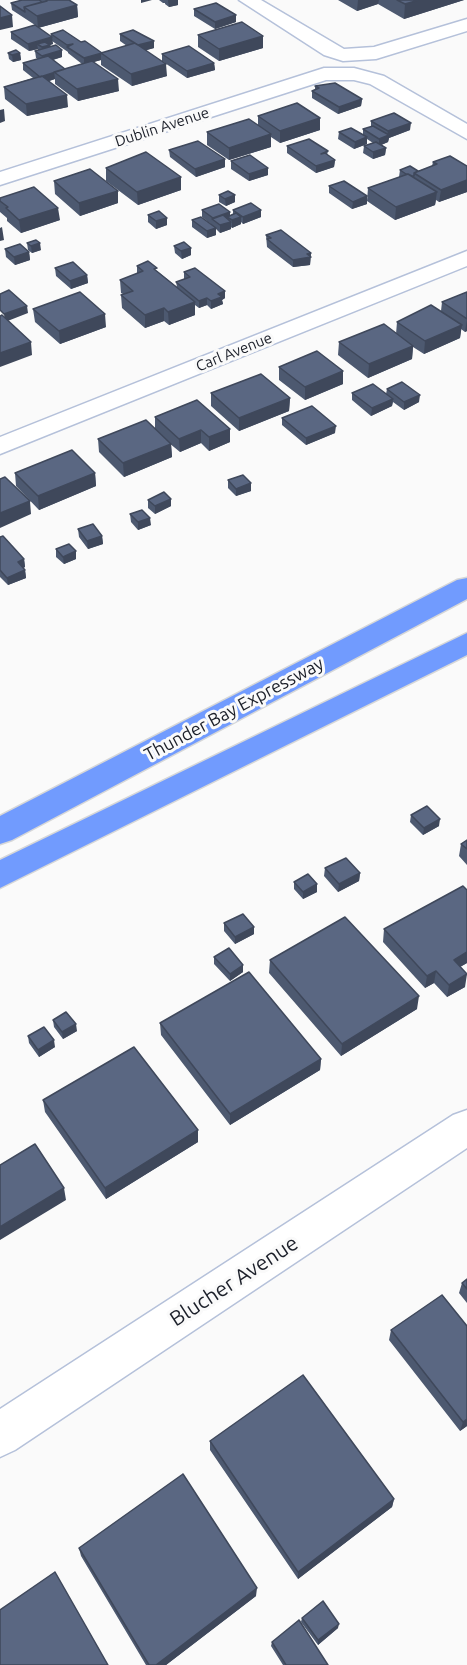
<!DOCTYPE html>
<style>
body{margin:0}
canvas{display:block;background:#fafafa}
</style>
<canvas width="467" height="1665"></canvas>
<script>
const c = document.querySelector('canvas').getContext('2d');
c.lineJoin = 'round';
const poly = rows => new Path2D(rows.map(r => 'M' + r).join(''));
function stroke(path, color, width, dash) { c.strokeStyle = color; c.lineWidth = width; c.lineCap = dash ? 'butt' : 'round'; c.setLineDash(dash || []); c.stroke(path); }
function fillPath(path, color) { c.fillStyle = color; c.fill(path, 'evenodd'); }
function drawText(font, color, halo, rows, align = 'center') {
  c.font = font + ' Ubuntu,sans-serif'; c.lineWidth = 6; c.setLineDash([]); c.textBaseline = 'middle'; c.strokeStyle = halo; c.fillStyle = color; for (const [text, x, y, turn = 0] of rows) {
    c.save(); c.translate(x, y); c.rotate((+turn || 0) * Math.PI / 180); c.textAlign = isNaN(turn) ? turn : align; if (halo) c.strokeText(text, 0, 0); c.fillText(text, 0, 0); c.restore();
  }
}
const minor = poly([
 [239,0,261,0,344,49,374,47,467,19,467,31,376,59,343,61,324,55,239,0],
 [324,68,354,68,384,76,467,124,467,139,370,84,354,80,326,80,0,185,0,172,324,68],
 [467,251,467,266,0,454,0,437,467,251],
 [467,1110,467,1148,15,1450,0,1457,0,1409,453,1115,467,1110]
]);
const highway = poly([
 [467,578,467,599,12,840,0,844,0,816,457,580,467,578],
 [467,633,467,655,0,888,0,860,467,633]
]);
stroke(minor, '#b5c1da', 3);
stroke(highway, '#d6d7d8', 3);
fillPath(minor, '#fff');
fillPath(highway, '#719bfe');
fillPath(poly([
 [22,0,69,0,77,5,78,17,38,28,51,37,51,34,81,42,102,53,127,46,120,41,120,34,154,41,154,48,146,50,167,76,132,86,101,65,101,60,93,62,119,91,78,101,55,84,55,79,49,81,68,107,27,116,5,99,4,87,33,78,23,70,23,63,38,59,36,58,35,51,38,50,38,49,29,51,11,39,11,32,35,25,12,10,11,3],
 [52,41,68,52,68,53,82,64,65,69,53,60,62,57,50,47,49,45,53,44],
 [159,0,178,0,178,5,169,7,165,4,165,3,163,3],
 [338,0,464,0,404,19,378,4,357,11],
 [194,9,236,22,215,29,194,16],
 [198,35,263,48,219,61,198,47],
 [8,53,20,53,21,60,13,62,9,59],
 [162,54,214,63,215,70,187,78,162,61],
 [315,86,362,99,361,106,338,114,312,98,312,91,315,90],
 [258,116,320,130,280,143,271,137,271,147,229,160,207,145,207,132,258,125],
 [371,121,410,130,389,138,388,142,381,145,386,148,385,155,373,159,363,153,364,146,373,143,367,139,367,144,354,149,338,139,339,132,363,135,363,129,371,127],
 [287,146,328,151,327,155,335,160,334,167,316,173,287,153],
 [169,150,225,159,225,167,196,177,170,157],
 [231,161,268,175,249,181,231,169],
 [433,162,467,166,467,192,439,202,436,200,435,205,395,220,367,201,368,188,399,177,400,170,418,171,432,166],
 [106,168,181,190,138,205,106,181],
 [54,181,118,203,80,216,55,194],
 [329,186,367,204,352,209,329,193],
 [219,195,235,202,226,206,219,202],
 [0,198,60,220,21,233,7,221,7,218,0,212],
 [202,210,230,212,230,216,233,215,233,210,261,210,261,217,243,224,241,222,241,224,232,228,231,227,231,229,220,233,216,229,216,235,207,238,192,227,192,220,212,225,202,217],
 [148,215,167,218,167,225,156,229,148,222],
 [266,235,311,253,310,265,293,267,267,247],
 [27,243,41,250,32,253,28,250],
 [174,246,191,248,191,255,182,259,175,253],
 [5,249,29,252,30,260,15,265,6,257],
 [137,266,157,271,177,287,176,282,184,279,184,272,225,291,225,298,222,300,223,304,211,309,207,305,199,308,195,305,195,315,169,325,164,321,145,328,122,308,121,295,123,294,121,293,120,280,137,274],
 [55,268,87,275,88,283,71,289,56,276],
 [467,292,467,331,465,332,461,329,460,338,424,354,413,347,412,359,368,378,338,355,339,342,396,334,397,322,441,311,442,302],
 [33,309,106,327,60,344,35,322],
 [279,367,343,384,305,400,279,380],
 [387,389,419,402,404,410,393,402,392,406,371,416,352,400,352,393,386,394],
 [211,393,290,398,289,411,239,431,211,406],
 [197,400,230,442,209,451,201,443,180,452,169,443,171,444,172,457,124,477,99,452,98,439,155,429,155,417],
 [282,418,335,433,306,445,282,425],
 [15,473,95,473,96,486,39,510,16,486],
 [228,480,251,483,251,491,236,496,228,488],
 [148,500,171,506,155,514,148,508],
 [130,514,151,525,138,530,131,522],
 [78,529,102,536,103,544,88,549,79,537],
 [0,537,24,559,25,567,23,568,25,570,26,578,8,585,0,577],
 [56,549,76,551,76,559,64,564,56,557],
 [411,815,439,826,423,835,410,822],
 [467,840,467,865,459,856,461,844],
 [325,868,360,873,359,881,338,892,324,876],
 [294,882,317,884,317,892,303,899,294,889],
 [467,890,467,963,460,967,465,987,447,997,434,983,425,988,383,942,384,929],
 [224,923,254,934,235,944,224,931],
 [214,957,243,965,243,972,230,981,214,964],
 [270,960,417,1009,341,1056,269,973],
 [53,1020,77,1031,63,1039,54,1027],
 [160,1023,321,1059,320,1070,230,1125,161,1035],
 [28,1036,55,1047,39,1057,29,1043],
 [43,1100,198,1130,198,1142,106,1199,45,1112],
 [467,1279,467,1303,459,1293,462,1283],
 [391,1330,467,1426,460,1431,389,1340],
 [210,1441,394,1499,392,1507,298,1579,210,1450],
 [79,1548,256,1596,166,1665,146,1665,81,1556],
 [302,1618,338,1628,318,1645,301,1622],
 [272,1642,328,1665,283,1665,271,1646]
]), '#4d5970');
fillPath(poly([
 [141,0,152,0,141,3],
 [168,0,178,0,178,5,169,7,168,1],
 [358,0,379,0,378,4,357,11],
 [419,0,464,0,404,19,405,4],
 [77,5,78,17,38,28,37,16],
 [12,15,13,27,0,30,0,18],
 [236,15,236,22,215,29,215,22],
 [263,36,263,48,219,61,219,49],
 [52,37,53,44,45,47,50,45,50,52,42,54,42,47,37,44,38,49,29,51,28,44],
 [154,41,154,48,137,53,137,46],
 [62,50,62,57,42,63,42,56],
 [20,53,21,60,13,62,12,55],
 [101,53,101,60,84,65,84,58],
 [214,63,215,70,187,78,187,71],
 [166,64,167,76,132,86,131,74],
 [54,72,55,79,40,84,40,77],
 [118,79,119,91,78,101,77,89],
 [67,95,68,107,27,116,26,104],
 [362,99,361,106,338,114,339,107],
 [4,109,5,121,0,123,0,110],
 [320,118,320,130,280,143,280,131],
 [411,123,410,130,389,138,388,142,379,146,379,139,387,136,388,131],
 [271,134,271,147,229,160,229,148],
 [367,137,367,144,354,149,355,142],
 [386,148,385,155,373,159,373,152],
 [225,159,225,167,196,177,195,169],
 [335,160,334,167,316,173,316,166],
 [268,168,268,175,249,181,249,174],
 [181,177,181,190,138,205,137,192],
 [467,180,467,192,439,202,441,190],
 [118,191,118,203,80,216,79,203],
 [437,192,435,205,395,220,396,207],
 [235,195,235,202,226,206,225,199],
 [367,196,367,204,352,209,353,202],
 [58,208,60,220,21,233,19,220],
 [261,210,261,217,243,224,243,217],
 [230,212,230,219,227,217,227,220,213,220,213,218],
 [241,217,241,224,232,228,232,220],
 [167,218,167,225,156,229,156,221],
 [231,222,231,229,220,233,220,225],
 [2,227,4,240,0,241,0,228],
 [216,228,216,235,207,238,207,231],
 [40,243,41,250,32,253,31,246],
 [191,248,191,255,182,259,181,251],
 [29,252,30,260,15,265,14,257],
 [311,253,310,265,293,267,293,260],
 [87,275,88,283,71,289,70,281],
 [225,291,225,298,222,300,223,304,211,309,211,301,218,294],
 [207,298,207,305,199,308,199,301],
 [195,302,195,315,169,325,168,312],
 [27,306,28,313,5,322,4,314],
 [164,308,164,321,145,328,145,315],
 [105,314,106,327,60,344,59,331],
 [467,319,467,331,465,332],
 [462,325,460,338,424,354,425,341],
 [31,342,32,355,0,367,0,353],
 [413,346,412,359,368,378,369,364],
 [343,371,343,384,305,400,305,387],
 [420,395,419,402,404,410,404,402],
 [290,398,289,411,239,431,239,418],
 [393,399,392,406,371,416,372,408],
 [336,426,335,433,306,445,306,438],
 [230,429,230,442,209,451,209,437],
 [201,430,201,443,180,452,179,439],
 [171,444,172,457,124,477,123,463],
 [95,473,96,486,39,510,38,496],
 [251,483,251,491,236,496,236,489],
 [171,499,171,506,155,514,155,506],
 [30,501,31,514,0,528,0,513],
 [150,518,151,525,138,530,138,522],
 [102,536,103,544,88,549,87,541],
 [76,551,76,559,64,564,63,557],
 [24,559,25,567,19,570,18,562],
 [25,570,26,578,8,585,7,578],
 [440,819,439,826,423,835,424,828],
 [360,873,359,881,338,892,339,884],
 [317,884,317,892,303,899,303,892],
 [254,927,254,934,235,944,235,937],
 [467,952,467,963,451,972,454,960],
 [243,965,243,972,230,981,230,974],
 [436,971,434,983,425,988,427,976],
 [467,974,465,987,447,997,449,985],
 [419,996,417,1009,341,1056,342,1044],
 [76,1024,77,1031,63,1039,62,1032],
 [54,1040,55,1047,39,1057,38,1050],
 [321,1059,320,1070,230,1125,230,1114],
 [198,1130,198,1142,106,1199,105,1188],
 [64,1188,66,1200,0,1240,0,1227],
 [467,1419,467,1426,460,1431,463,1422],
 [394,1499,392,1507,298,1579,298,1572],
 [257,1588,256,1596,166,1665,156,1665],
 [339,1624,338,1628,318,1645,318,1640]
]), '#3f485b');
const building = poly([
 [22,0,39,0,42,2,24,7,25,12,11,3,22,0],
 [46,0,69,0,77,5,37,16,24,7,47,1,46,0],
 [397,0,419,0,405,4,397,0],
 [216,3,236,15,215,22,194,9,216,3],
 [0,6,12,15,0,18,0,6],
 [242,22,263,36,219,49,198,35,242,22],
 [35,25,52,37,28,44,11,32,35,25],
 [63,30,81,42,85,41,102,53,84,58,67,47,73,44,67,45,51,34,63,30],
 [133,30,154,41,138,45,120,34,133,30],
 [45,42,50,45,42,47,37,44,45,42],
 [135,43,166,64,131,74,101,53,135,43],
 [56,45,62,50,42,56,35,51,56,45],
 [189,46,214,63,187,71,162,54,189,46],
 [16,50,20,53,12,55,8,53,16,50],
 [48,56,65,69,40,77,23,63,48,56],
 [92,61,118,79,77,89,54,72,92,61],
 [42,76,67,95,26,104,4,87,42,76],
 [335,83,362,99,339,107,312,91,319,88,315,86,335,83],
 [297,103,320,118,280,131,258,116,297,103],
 [394,113,411,123,388,131,371,121,394,113],
 [249,119,271,134,229,148,207,132,249,119],
 [373,126,389,135,379,139,363,129,373,126],
 [351,128,367,137,355,142,339,132,351,128],
 [309,139,328,151,321,154,325,153,335,160,316,166,287,146,309,139],
 [198,141,225,159,195,169,169,150,198,141],
 [376,142,386,148,373,152,364,146,376,142],
 [146,152,181,177,137,192,106,168,146,152],
 [250,155,268,168,249,174,231,161,250,155],
 [450,156,467,166,467,180,441,190,414,173,437,164,433,162,450,156],
 [410,166,418,171,414,173,414,176,412,176,408,174,406,174,400,170,410,166],
 [90,169,118,191,79,203,54,181,90,169],
 [408,174,437,192,396,207,368,188,408,174],
 [344,181,367,196,353,202,329,186,344,181],
 [34,187,58,208,19,220,6,208,8,207,0,201,0,198,34,187],
 [228,191,235,195,225,199,219,195,228,191],
 [251,203,261,210,243,217,233,210,251,203],
 [219,204,230,212,213,218,202,210,219,204],
 [159,211,167,218,156,221,148,215,159,211],
 [236,213,241,217,232,220,227,217,236,213],
 [223,215,231,222,220,225,212,219,223,215],
 [201,217,216,228,207,231,192,220,201,217],
 [281,230,311,253,307,254,311,257,293,260,267,239,271,238,266,235,281,230],
 [36,240,40,243,31,246,27,243,36,240],
 [184,242,191,248,181,251,174,246,184,242],
 [20,244,29,252,14,257,5,249,20,244],
 [148,261,157,268,154,269,195,302,168,312,164,308,145,315,121,295,133,291,120,280,143,271,137,266,148,261],
 [73,262,87,275,70,281,55,268,73,262],
 [195,268,225,291,218,294,222,297,211,301,207,298,199,301,176,282,190,277,184,272,195,268],
 [9,290,27,306,4,314,0,310,0,294,9,290],
 [80,292,105,314,59,331,33,309,80,292],
 [467,292,467,319,442,302,467,292],
 [431,305,462,325,425,341,397,322,431,305],
 [2,315,31,342,0,353,0,316,2,315],
 [384,324,413,346,369,364,339,342,384,324],
 [317,351,343,371,305,387,279,367,317,351],
 [261,374,290,398,239,418,211,393,261,374],
 [402,382,420,395,404,402,387,389,402,382],
 [373,384,393,399,372,408,352,393,373,384],
 [197,400,230,429,209,437,201,430,179,439,155,417,197,400],
 [312,406,336,426,306,438,282,418,312,406],
 [146,420,171,444,123,463,98,439,146,420],
 [72,450,95,473,38,496,15,473,72,450],
 [243,475,251,483,236,489,228,480,243,475],
 [5,477,30,501,0,513,0,479,5,477],
 [164,492,171,499,155,506,148,500,164,492],
 [142,510,150,518,138,522,130,514,142,510],
 [93,524,102,536,87,541,78,529,93,524],
 [3,536,24,559,18,562,25,570,7,578,0,570,0,537,3,536],
 [69,544,76,551,63,557,56,549,69,544],
 [427,806,440,819,424,828,411,815,427,806],
 [467,840,467,849,461,844,467,840],
 [346,858,360,873,339,884,325,868,346,858],
 [308,874,317,884,303,892,294,882,308,874],
 [463,886,467,890,467,952,454,960,467,974,449,985,436,971,427,976,384,929,463,886],
 [243,914,254,927,235,937,224,923,243,914],
 [345,917,419,996,342,1044,270,960,345,917],
 [229,948,243,965,230,974,214,957,229,948],
 [249,972,321,1059,230,1114,160,1023,249,972],
 [66,1012,76,1024,62,1032,53,1020,66,1012],
 [44,1027,54,1040,38,1050,28,1036,44,1027],
 [134,1047,198,1130,105,1188,43,1100,134,1047],
 [35,1144,64,1188,0,1227,0,1165,35,1144],
 [467,1279,467,1289,462,1283,467,1279],
 [442,1295,467,1326,467,1419,463,1422,391,1330,442,1295],
 [303,1375,394,1499,298,1572,210,1441,303,1375],
 [183,1474,257,1588,156,1665,149,1665,79,1548,183,1474],
 [55,1572,108,1665,0,1665,0,1610,55,1572],
 [323,1601,339,1624,318,1640,302,1618,323,1601],
 [299,1620,328,1665,286,1665,272,1642,299,1620]
]);
fillPath(building, '#5a6782');
stroke(building, '#3f485b', 1.5);
drawText('15px', '#1b1f29', '#fafafa', [
 ["Dublin Avenue",162,127,-18],
 ["Carl Avenue",234,352,-22]
]);
drawText('18px', '#1b1f29', '#fafafa', [
 ["Thunder Bay Expressway",234,709,-28]
]);
drawText('21px', '#1b1f29', '#fafafa', [
 ["Blucher Avenue",234,1281,-33]
]);
</script>
